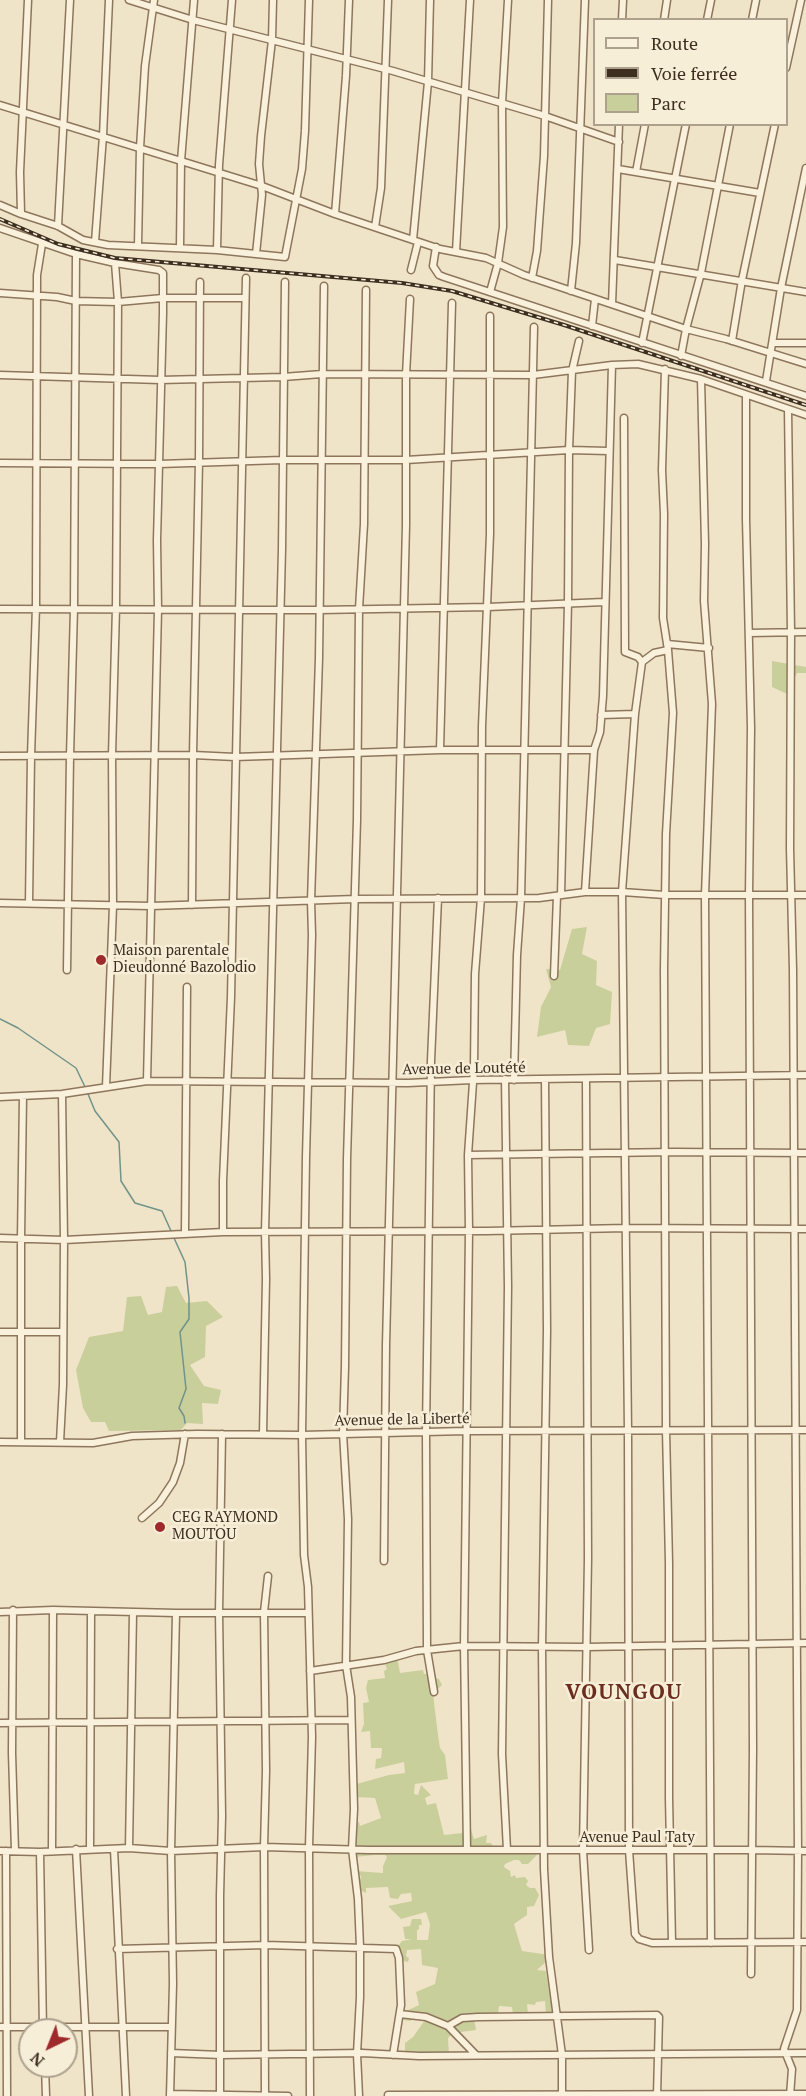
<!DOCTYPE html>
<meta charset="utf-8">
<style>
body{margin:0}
#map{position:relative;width:806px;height:2096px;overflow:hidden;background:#f0e4c8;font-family:"PT Serif",serif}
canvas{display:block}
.legend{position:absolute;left:593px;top:18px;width:195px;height:108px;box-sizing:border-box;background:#f7eed8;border:2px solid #ada18e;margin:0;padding:8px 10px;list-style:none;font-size:18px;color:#3d2e20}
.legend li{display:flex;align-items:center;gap:12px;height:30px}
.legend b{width:30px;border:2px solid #ada18e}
.north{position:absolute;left:18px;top:2018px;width:60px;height:60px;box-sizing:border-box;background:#f7eed8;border:2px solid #ada18e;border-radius:50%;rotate:223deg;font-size:16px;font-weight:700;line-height:24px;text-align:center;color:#3d2e20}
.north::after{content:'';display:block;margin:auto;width:21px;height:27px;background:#9e2a2b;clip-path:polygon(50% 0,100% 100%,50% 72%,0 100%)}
</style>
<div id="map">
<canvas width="806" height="2096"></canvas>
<ul class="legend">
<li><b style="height:8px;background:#faf1dc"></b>Route</li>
<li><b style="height:8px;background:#3d2e20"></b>Voie ferrée</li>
<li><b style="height:16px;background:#c9cf9b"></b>Parc</li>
</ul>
<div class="north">N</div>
</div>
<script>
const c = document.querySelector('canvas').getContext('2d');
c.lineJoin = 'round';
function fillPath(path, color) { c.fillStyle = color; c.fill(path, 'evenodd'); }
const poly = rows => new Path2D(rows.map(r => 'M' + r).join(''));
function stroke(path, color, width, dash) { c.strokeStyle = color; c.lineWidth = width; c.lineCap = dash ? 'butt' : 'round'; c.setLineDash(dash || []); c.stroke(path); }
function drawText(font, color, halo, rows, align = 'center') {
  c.font = font + ' "PT Serif",serif'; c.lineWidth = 5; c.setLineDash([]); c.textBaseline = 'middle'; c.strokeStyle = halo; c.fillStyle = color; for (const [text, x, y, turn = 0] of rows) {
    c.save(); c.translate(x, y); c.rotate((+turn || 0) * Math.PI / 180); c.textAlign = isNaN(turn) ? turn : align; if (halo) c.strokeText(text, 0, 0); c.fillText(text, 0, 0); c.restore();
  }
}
fillPath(poly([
 [772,661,806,667,806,673,797,673,787,694,772,687],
 [587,927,582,954,597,961,596,985,612,992,610,1024,596,1028,589,1046,568,1045,565,1030,537,1037,541,1007,551,987,546,969,560,970,572,929],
 [177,1286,186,1303,207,1301,223,1317,206,1326,205,1357,190,1365,204,1386,221,1390,218,1404,202,1403,203,1424,187,1423,181,1430,109,1431,105,1422,91,1422,83,1408,76,1370,89,1337,123,1331,127,1297,141,1296,148,1315,162,1312,166,1287],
 [397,1657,400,1673,423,1670,424,1674,435,1674,436,1676,435,1678,439,1679,442,1685,433,1694,438,1735,440,1748,445,1755,448,1779,415,1784,414,1794,418,1795,421,1785,431,1795,425,1798,427,1805,436,1803,444,1835,463,1833,467,1830,467,1817,474,1839,487,1835,486,1843,491,1843,494,1848,532,1853,537,1855,528,1864,522,1864,519,1860,514,1860,505,1864,504,1867,510,1871,511,1877,515,1875,516,1878,525,1877,528,1881,526,1885,530,1888,535,1888,539,1895,534,1906,527,1907,527,1915,514,1924,522,1951,549,1955,549,1959,537,1970,546,1971,549,1992,555,2007,554,2014,546,2015,545,2001,536,2002,535,2005,527,2004,528,2014,513,2015,512,2007,499,2006,498,2014,474,2018,476,2030,453,2033,448,2038,449,2055,405,2054,405,2043,413,2037,425,2020,411,2018,411,2021,403,2020,402,2013,419,2005,416,1992,435,1984,438,1968,422,1965,421,1949,407,1950,406,1956,409,1958,408,1962,400,1960,398,1946,402,1941,412,1939,405,1939,403,1927,410,1926,412,1919,421,1919,422,1925,419,1925,419,1929,417,1930,417,1940,428,1940,430,1924,426,1912,401,1919,388,1906,412,1901,411,1893,401,1894,398,1899,390,1898,388,1887,366,1888,366,1893,358,1889,361,1876,356,1874,356,1871,383,1873,383,1866,387,1857,385,1855,375,1855,354,1857,360,1847,353,1845,353,1837,357,1837,357,1834,353,1835,354,1823,359,1822,360,1826,381,1818,375,1798,354,1797,353,1785,389,1775,405,1773,404,1762,375,1769,376,1759,381,1758,382,1748,371,1748,370,1731,361,1732,364,1724,363,1703,369,1702,366,1688,368,1680,385,1678,384,1671,387,1669,383,1658]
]), '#c9cf9b');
stroke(poly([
 [0,1019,18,1028,76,1068,86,1089],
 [88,1094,95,1111,119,1142,121,1181,135,1203,162,1211,171,1231],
 [174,1238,185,1262,189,1298,189,1319,180,1332,186,1389,179,1408,184,1416,185,1423]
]), '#6f938a', 1.5);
const minor = poly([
 [129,0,193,20,393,71,545,116,619,142],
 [622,20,623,0],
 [664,20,667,0],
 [707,20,711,0],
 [752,20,756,0],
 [786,68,801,0],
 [0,105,262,186,335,214,440,249,486,258,524,275,686,329,726,339,806,364],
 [618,169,760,193],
 [636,172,645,124],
 [0,205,21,214,58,226,83,240,108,245,217,250,285,257,302,169,305,131,309,0],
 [21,214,20,172,28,0],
 [335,214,346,76,349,0],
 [58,226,70,0],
 [375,227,381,188,388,0],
 [0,228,76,254,115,263,159,270,163,273,163,313,157,540,158,609,147,1081],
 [413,240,428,82,430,0],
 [95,242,103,136,109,0],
 [138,245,140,148,145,66,154,0],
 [180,247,181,161,194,0],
 [436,247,433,266,439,275,444,277,806,396],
 [217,250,219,165,232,0],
 [456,252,470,0],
 [256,254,262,195,259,164,261,136,272,40,273,0],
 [615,260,806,292],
 [411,270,418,242],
 [532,278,537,251,544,156,548,0],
 [571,291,576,243,585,0],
 [490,292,498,263,503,227,502,103,508,0],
 [0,293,57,297,76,301,118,302,163,298,244,298],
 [612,304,619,124],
 [592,326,595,299],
 [732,341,742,280,775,124],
 [642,343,686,124],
 [773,343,806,343],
 [681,356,686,329,701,273,730,124],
 [665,369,662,470,664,514,663,618,668,650,673,713,666,834,664,969,666,1430,669,1563,669,1798,672,1942],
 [0,375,160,380,283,377,322,374,533,375,612,365,638,364,701,379,806,415],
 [701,379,705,544,704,601,712,704,705,895,711,1943],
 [766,381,781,288,806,168],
 [746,395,746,519,751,728,749,895,753,1748,751,1974],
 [788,409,791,632,790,848,793,970,798,1852,797,2010,784,2049,792,2069,790,2096],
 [624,418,625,652,638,657,642,662],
 [0,463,159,464,282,460,406,460,569,450,608,451],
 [0,609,320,610,488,607,604,602],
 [749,633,806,632],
 [667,644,709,648],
 [668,650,654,653,642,662,635,714,622,892,628,1431,629,1850,635,1934,639,1939,652,1943,806,1942],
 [601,715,635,714],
 [440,750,452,303],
 [0,756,193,755,235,757,440,750,594,750],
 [585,892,594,750,600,732,603,696,612,365],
 [561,895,568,603,569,450,572,371,579,341],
 [0,903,151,906,355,899,539,898,585,892,622,892,665,895,806,895],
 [29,903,31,756,36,607,37,275,42,244],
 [192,905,193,755,199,461,200,282],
 [67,970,70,756,74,608,76,254],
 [554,976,557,896],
 [505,1079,508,1287,502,1754,507,1850],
 [545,1079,547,1331,542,1647,544,1869,549,1957,562,2055,562,2096],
 [586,1079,588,1559,583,1850,589,1950],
 [514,1080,517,955,521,898,534,327],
 [106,1087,113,906,112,755,116,608,118,302,115,263],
 [0,1097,62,1094,147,1081,408,1083,472,1080,806,1075],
 [468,1155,675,1152,806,1153],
 [185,1232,187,987],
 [223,1232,223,1181,231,997,246,278],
 [0,1238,64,1240,223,1232,487,1231,626,1228,806,1229],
 [0,1332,63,1332],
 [263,1434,266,1279,265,1232,282,549,285,282],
 [0,1442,93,1443,132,1436,197,1434,302,1435,466,1431,806,1430],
 [21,1442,21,1239,23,1096],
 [60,1442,63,1385,64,1240,62,1094],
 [142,1518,159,1503,173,1482,180,1463,185,1434],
 [384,1561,386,1345,406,525,406,375,410,299],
 [13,1610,12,1753,15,1851],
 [0,1612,53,1610,176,1613,308,1613],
 [310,1671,384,1660,416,1651,464,1646,587,1647,806,1643],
 [434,1692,427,1650,426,1432,431,1061,438,898],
 [0,1723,351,1720],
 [129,1848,133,1613],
 [76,1849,89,2096],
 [90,1849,91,1611],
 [114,1849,126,2096],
 [467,1850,464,1646,469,1231,468,1155,474,1068,475,974,481,898,482,726,490,534,490,316],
 [0,1851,40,1852,129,1848,171,1851,264,1847,368,1850,752,1850,806,1851],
 [6,1851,7,2096],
 [52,1851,53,1610],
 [40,1852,43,2030],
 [117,1949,266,1945,396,1949,399,1958,401,2005,393,2055],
 [400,2014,426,2017,448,2026,476,2055],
 [448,2026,462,2018,478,2017,657,2015,659,2017,657,2096],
 [0,2027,171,2027],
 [171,2053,221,2055,362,2053,419,2056,806,2053],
 [45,2066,46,2096],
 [170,2094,288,2096],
 [388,2095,806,2094],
 [170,2096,173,1984,171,1851,176,1613],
 [220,2096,220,1896,222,1816,219,1612,222,1434],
 [265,2096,264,1847,266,1771,264,1612,268,1576],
 [310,2096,309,1847,312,1737,308,1587,304,1555,302,1435,306,1157,312,935,311,901,319,658,324,286],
 [359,2096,357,2054,360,1997,360,1947,358,1899,352,1849,354,1809,351,1697,346,1665,348,1519,343,1433,345,1367,347,1159,357,820,359,609,364,524,366,290]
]);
stroke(minor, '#8d765c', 9);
stroke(minor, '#faf1dc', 6);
const rail = poly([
 [0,219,58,244,115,258,402,283,452,291,564,325,806,405]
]);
stroke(rail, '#3d2e20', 4);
stroke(rail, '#f7eed8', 1.5, [4.5]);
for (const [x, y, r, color] of [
 [101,960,6,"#9e2a2b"],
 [160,1527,6,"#9e2a2b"]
]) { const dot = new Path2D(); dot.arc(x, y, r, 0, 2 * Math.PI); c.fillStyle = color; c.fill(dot); stroke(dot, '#f7eed8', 2); }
drawText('15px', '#3d2e20', '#f7eed8', [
 ["Maison parentale",113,951],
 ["Dieudonné Bazolodio",113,968],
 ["CEG RAYMOND",172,1518],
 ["MOUTOU",172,1535]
], 'left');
drawText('15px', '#3d2e20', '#f7eed8', [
 ["Avenue de Loutété",464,1069,-1],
 ["Avenue de la Liberté",402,1420,-1],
 ["Avenue Paul Taty",637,1838]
]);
c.letterSpacing = '1.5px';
drawText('bold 21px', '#6b2e1e', '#f7eed8', [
 ["VOUNGOU",624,1693]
]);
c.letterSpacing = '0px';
</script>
